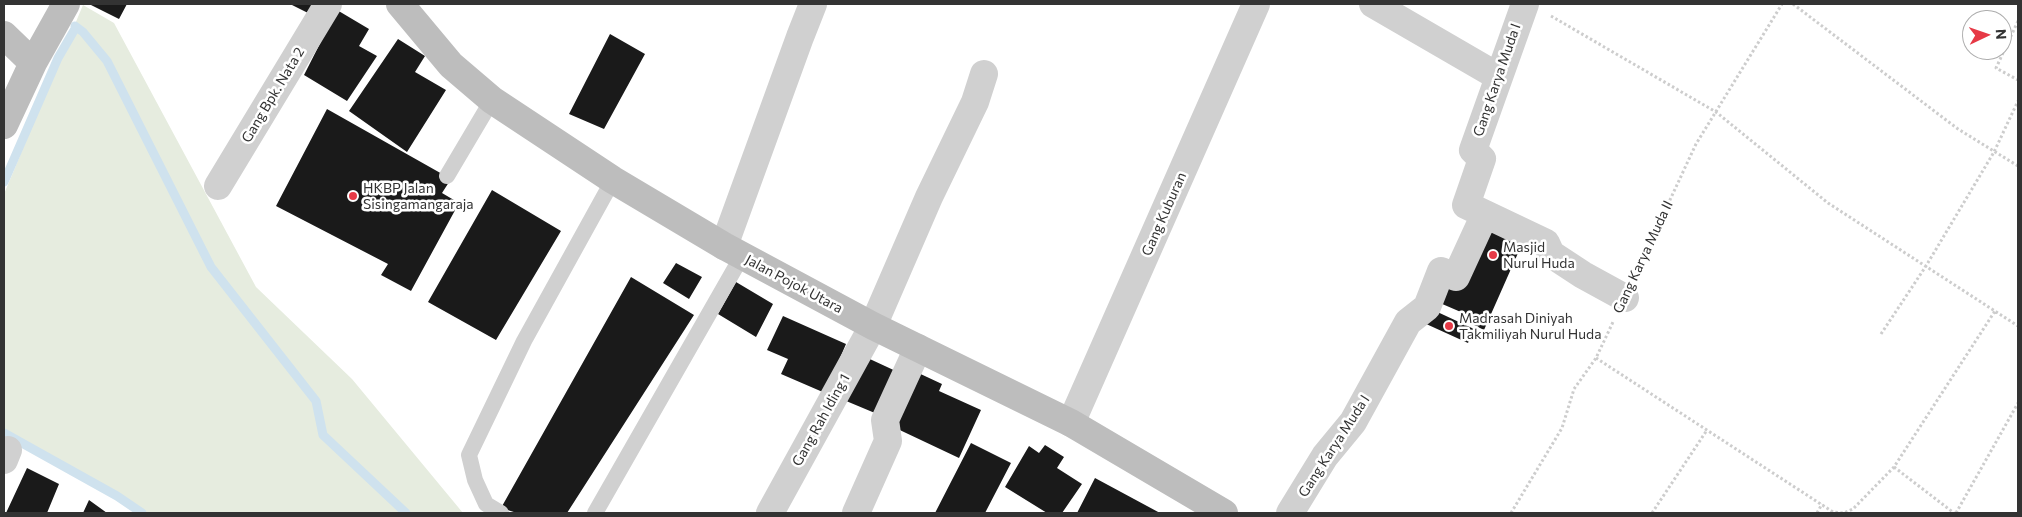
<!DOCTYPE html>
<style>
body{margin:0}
#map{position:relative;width:2022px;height:517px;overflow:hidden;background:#fff;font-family:Commissioner,sans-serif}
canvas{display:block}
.frame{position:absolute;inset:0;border:5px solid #333;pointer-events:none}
.north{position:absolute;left:1962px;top:10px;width:50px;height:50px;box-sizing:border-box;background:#fff;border:1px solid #adadad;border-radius:50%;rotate:87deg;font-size:14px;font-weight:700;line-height:20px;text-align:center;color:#333}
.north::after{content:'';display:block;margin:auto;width:18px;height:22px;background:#e63946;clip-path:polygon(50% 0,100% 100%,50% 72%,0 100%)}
</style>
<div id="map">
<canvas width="2022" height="517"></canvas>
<div class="frame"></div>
<div class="north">N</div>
</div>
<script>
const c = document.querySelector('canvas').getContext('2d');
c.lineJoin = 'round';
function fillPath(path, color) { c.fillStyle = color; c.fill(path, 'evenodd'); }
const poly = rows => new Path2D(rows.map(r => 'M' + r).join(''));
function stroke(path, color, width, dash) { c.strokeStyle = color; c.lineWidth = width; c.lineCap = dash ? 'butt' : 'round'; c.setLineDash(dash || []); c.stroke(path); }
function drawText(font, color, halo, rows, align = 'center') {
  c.font = font + ' Commissioner,sans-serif'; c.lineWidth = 5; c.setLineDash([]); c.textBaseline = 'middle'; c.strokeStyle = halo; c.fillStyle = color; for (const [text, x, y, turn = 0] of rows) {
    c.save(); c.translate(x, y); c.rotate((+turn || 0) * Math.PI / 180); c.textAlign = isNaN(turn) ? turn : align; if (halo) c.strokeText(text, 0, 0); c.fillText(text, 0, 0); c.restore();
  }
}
fillPath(poly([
 [83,5,114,23,256,287,352,379,463,513,142,513,117,496,4,433,4,194]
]), '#e6ecdf');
stroke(poly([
 [75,26,83,32,107,61,211,267,316,401,323,435,406,513],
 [4,182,58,58,76,27],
 [4,433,117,496,142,513]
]), '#cfe2ee', 9);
fillPath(poly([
 [92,4,127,4,119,19,91,5],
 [290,4,321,4,314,16],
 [337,10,369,29,359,46,377,56,347,101,304,75],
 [610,34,645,54,604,129,569,114],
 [398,39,425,56,415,72,446,90,407,152,349,111],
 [327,109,451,179,442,193,459,203,411,291,381,275,388,264,276,206],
 [492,190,561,231,496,340,428,302],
 [1486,217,1526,235,1484,330,1474,325,1477,319,1433,300],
 [676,263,702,277,689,299,663,283],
 [631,277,694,315,567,513,517,513,501,508],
 [736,282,773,304,756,337,718,314],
 [1431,309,1474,329,1468,343,1424,323],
 [783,316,846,344,825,393,781,374,788,359,767,350],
 [859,354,900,373,882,416,839,398],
 [912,370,942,384,939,391,981,410,959,458,887,424],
 [971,443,1011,463,985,513,935,513],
 [1045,445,1064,457,1057,468,1082,484,1062,513,1047,513,1005,487,1029,446,1039,453],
 [27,468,59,484,47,513,6,513],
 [1095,478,1160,513,1077,513],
 [89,500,107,513,83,513]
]), '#1a1a1a');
stroke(poly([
 [1793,4,1958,129,2018,166],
 [1551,16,1716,112,1828,203,2018,326],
 [2018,21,1996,68,2018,80],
 [1636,273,1696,144,1782,4],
 [1881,334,1926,266,1994,152,2018,101],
 [1596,358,1833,512,1844,513,1853,509,1894,467,1995,311],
 [1894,467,1954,513],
 [1511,513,1562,428,1574,389,1596,358,1613,322],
 [1652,513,1707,430],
 [1817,513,1822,504],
 [1956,513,2018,403]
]), '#cdcdcd', 3, [2.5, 2.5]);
stroke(poly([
 [447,176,492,100],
 [501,513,486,504,475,480,469,455,524,341,613,180],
 [595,513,742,256]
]), '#d0d0d0', 16);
stroke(poly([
 [1373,4,1499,77],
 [218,186,328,4],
 [1485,214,1546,243,1551,254,1583,275,1625,298],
 [724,246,800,37,813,4],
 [1071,423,1256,4],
 [4,460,8,450],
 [770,513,873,326,929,197,975,102,984,74],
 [856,513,888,441,885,420,918,348],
 [1290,513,1325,456,1353,422,1408,322,1427,307,1441,271,1456,277,1485,214,1466,205,1482,159,1473,150,1525,4]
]), '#d0d0d0', 28);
stroke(poly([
 [400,4,451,65,492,100,613,180,724,246,873,326,1071,423,1224,513],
 [4,35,33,63],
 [4,125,33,63,66,4]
]), '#bdbdbd', 28);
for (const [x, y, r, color] of [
 [353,196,5,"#e63946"],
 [1493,255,5,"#e63946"],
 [1449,326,5,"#e63946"]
]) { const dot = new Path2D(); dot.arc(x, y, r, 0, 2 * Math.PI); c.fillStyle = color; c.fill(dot); stroke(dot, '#fff', 2); }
drawText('14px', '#333', '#fff', [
 ["Gang Karya Muda I",1497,80,-71],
 ["Gang Bpk. Nata 2",273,95,-59],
 ["Gang Kuburan",1164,214,-66],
 ["Gang Karya Muda II",1643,257,-65],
 ["Jalan Pojok Utara",794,284,28],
 ["Gang Rah Iding 1",821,420,-61],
 ["Gang Karya Muda I",1334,446,-57]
]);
drawText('14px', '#333', '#fff', [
 ["HKBP Jalan",363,188],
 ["Sisingamangaraja",363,204],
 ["Masjid",1503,247],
 ["Nurul Huda",1503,263],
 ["Madrasah Diniyah",1459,318],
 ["Takmiliyah Nurul Huda",1459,334]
], 'left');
</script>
